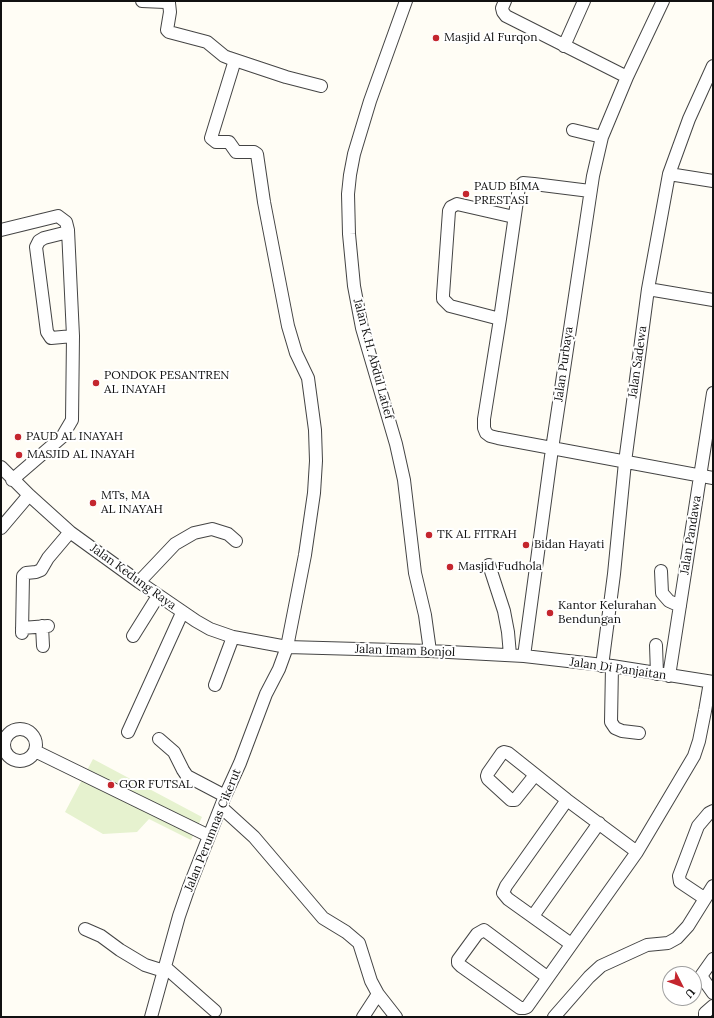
<!DOCTYPE html>
<style>
body{margin:0}
#map{position:relative;width:714px;height:1018px;overflow:hidden;background:#fffdf5;font-family:Lora,serif}
canvas{display:block}
.frame{position:absolute;inset:0;border:2px solid #111;pointer-events:none}
.north{position:absolute;left:662px;top:966px;width:40px;height:40px;box-sizing:border-box;background:#fff;border:1px solid #a0a0a0;border-radius:50%;rotate:132deg;font-size:11px;font-weight:700;line-height:16px;text-align:center;color:#111}
.north::after{content:'';display:block;margin:auto;width:14px;height:18px;background:#c4262e;clip-path:polygon(50% 0,100% 100%,50% 72%,0 100%)}
</style>
<div id="map">
<canvas width="714" height="1018"></canvas>
<div class="frame"></div>
<div class="north">U</div>
</div>
<script>
const c = document.querySelector('canvas').getContext('2d');
c.lineJoin = 'round';
function fillPath(path, color) { c.fillStyle = color; c.fill(path, 'evenodd'); }
const poly = rows => new Path2D(rows.map(r => 'M' + r).join(''));
function stroke(path, color, width, dash) { c.strokeStyle = color; c.lineWidth = width; c.lineCap = dash ? 'butt' : 'round'; c.setLineDash(dash || []); c.stroke(path); }
function drawText(font, color, halo, rows, align = 'center') {
  c.font = font + ' Lora,serif'; c.lineWidth = 4; c.setLineDash([]); c.textBaseline = 'middle'; c.strokeStyle = halo; c.fillStyle = color; for (const [text, x, y, turn = 0] of rows) {
    c.save(); c.translate(x, y); c.rotate((+turn || 0) * Math.PI / 180); c.textAlign = isNaN(turn) ? turn : align; if (halo) c.strokeText(text, 0, 0); c.fillText(text, 0, 0); c.restore();
  }
}
fillPath(poly([
 [93,759,202,817,191,840,149,819,137,832,103,834,65,812]
]), '#e6f2cf');
const minor = poly([
 [142,1,165,2,169,3,170,12,167,30,169,32,207,42,224,56,229,58,286,77,321,86],
 [406,1,370,101,354,154,350,175,348,194,349,234,354,286,362,328,396,444,404,480,415,573,425,615,430,651],
 [505,1,502,8,503,12,506,16,627,77],
 [564,46,584,1],
 [573,130,602,137],
 [669,174,713,181],
 [590,191,534,184,523,183,519,187,500,319,484,419,484,428,486,433,490,436,498,438,713,478],
 [1,230,58,216,66,222,68,230,73,336,72,420,62,437,12,480],
 [68,232,44,238,39,241,36,247,47,332,51,338,73,336],
 [648,289,713,300],
 [500,319,450,306,443,299,443,295,449,211,451,207,457,204,514,217],
 [1,467,29,495,70,532,139,582,196,621,210,629,233,637,287,647,430,651,524,656,612,666,713,682],
 [1,528,29,495],
 [489,565,504,611,508,632,510,655],
 [661,571,662,593,669,601,680,606],
 [139,582,175,544,194,533,212,529,228,534,236,541],
 [42,626,43,646],
 [22,628,48,626],
 [22,633,23,576,26,573,36,572,41,570,48,558,70,532],
 [133,636,158,596],
 [656,645,657,674],
 [524,656,552,449,593,176,602,137,627,77,663,1],
 [602,666,614,574,625,462,648,289,669,174,689,119,713,66],
 [612,666,611,722,615,728,622,731,639,733],
 [669,676,713,393],
 [215,685,233,637],
 '4 745a16 16 0 1 1 32 0a16 16 0 1 1-32 0Z',
 [128,732,182,613],
 [159,739,174,752,183,770,187,776,225,796],
 [35,751,209,836],
 [535,775,515,800,511,800,488,779,487,776,488,773,502,753,504,752,508,753,567,800,637,852],
 [567,800,506,886,503,893,508,899,571,944],
 [221,807,254,837,323,918,346,932,359,943,371,981,378,994,396,1017],
 [704,898,680,882,679,876,698,826,709,813,713,811],
 [533,916,599,823],
 [85,929,101,936,120,950,145,965,164,971],
 [713,959,701,976,713,993],
 [165,967,215,1011],
 [547,977,484,930,477,934,458,960,458,963,461,966,520,1008,524,1008,527,1007,637,852,694,756,699,741,705,711,710,682],
 [151,1017,179,916,189,887,225,796,240,763,266,694,279,669,287,647,305,555,314,493,316,461,315,430,308,378,296,353,288,326,264,202,257,154,254,152,236,152,229,142,216,142,211,138,235,60],
 [363,1017,378,994],
 [554,1017,589,977,601,966,647,945,668,943,677,938,688,926,713,886],
 [705,1017,705,1013,713,1006]
]);
stroke(minor, '#444', 14);
stroke(minor, '#fff', 12);
for (const [x, y, r, color] of [
 [436,38,4,"#c4262e"],
 [466,194,4,"#c4262e"],
 [96,383,4,"#c4262e"],
 [18,437,4,"#c4262e"],
 [19,455,4,"#c4262e"],
 [93,503,4,"#c4262e"],
 [429,535,4,"#c4262e"],
 [526,545,4,"#c4262e"],
 [450,567,4,"#c4262e"],
 [550,613,4,"#c4262e"],
 [111,785,4,"#c4262e"]
]) { const dot = new Path2D(); dot.arc(x, y, r, 0, 2 * Math.PI); c.fillStyle = color; c.fill(dot); stroke(dot, '#fff', 1.5); }
drawText('12px', '#111', '#fff', [
 ["Masjid Al Furqon",444,38],
 ["PAUD BIMA",474,187],
 ["PRESTASI",474,201],
 ["PONDOK PESANTREN",104,376],
 ["AL INAYAH",104,390],
 ["PAUD AL INAYAH",26,437],
 ["MASJID AL INAYAH",27,455],
 ["MTs, MA",101,496],
 ["AL INAYAH",101,510],
 ["TK AL FITRAH",437,535],
 ["Bidan Hayati",534,545],
 ["Masjid Fudhola",458,567],
 ["Kantor Kelurahan",558,606],
 ["Bendungan",558,620],
 ["GOR FUTSAL",119,785]
], 'left');
drawText('12px', '#111', '#fff', [
 ["Jalan K.H. Abdul Latief",373,359,75],
 ["Jalan Sadewa",638,362,-82],
 ["Jalan Purbaya",564,364,-82],
 ["Jalan Pandawa",691,535,-81],
 ["Jalan Kedung Raya",133,577,36],
 ["Jalan Imam Bonjol",405,651,2],
 ["Jalan Di Panjaitan",618,669,8],
 ["Jalan Perumnas Cikerut",213,830,-68]
]);
</script>
